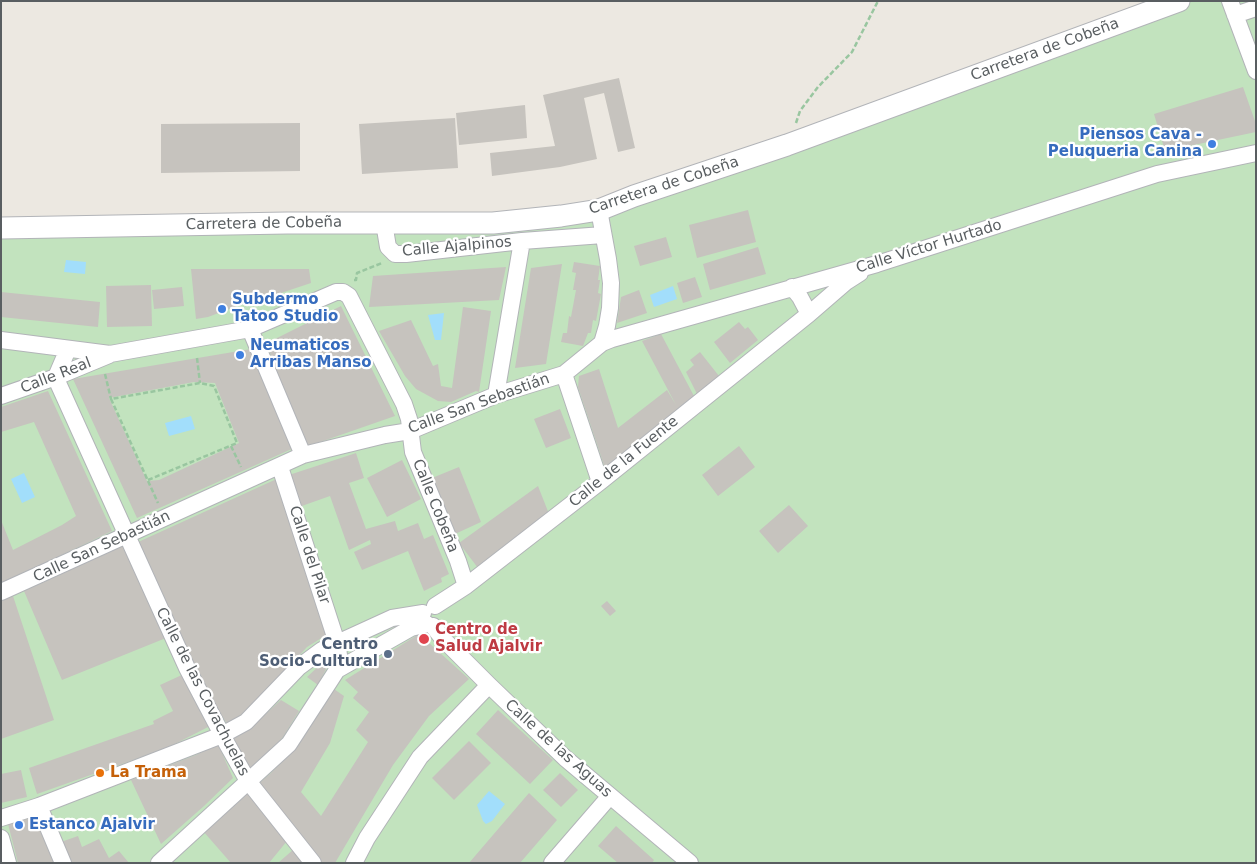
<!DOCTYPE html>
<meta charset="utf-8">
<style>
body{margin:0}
#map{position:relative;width:1257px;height:864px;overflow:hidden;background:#ece8e1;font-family:"DejaVu Sans",sans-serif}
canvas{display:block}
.frame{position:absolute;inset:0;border:2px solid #595e61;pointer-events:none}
</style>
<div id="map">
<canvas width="1257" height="864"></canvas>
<div class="frame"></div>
</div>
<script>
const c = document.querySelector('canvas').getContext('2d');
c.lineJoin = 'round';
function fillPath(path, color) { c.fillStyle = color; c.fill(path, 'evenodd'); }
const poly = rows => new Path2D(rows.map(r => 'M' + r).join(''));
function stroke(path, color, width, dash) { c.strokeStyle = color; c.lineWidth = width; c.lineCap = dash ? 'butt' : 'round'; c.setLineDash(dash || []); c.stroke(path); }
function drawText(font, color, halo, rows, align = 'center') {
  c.font = font + ' "DejaVu Sans",sans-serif'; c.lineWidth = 4.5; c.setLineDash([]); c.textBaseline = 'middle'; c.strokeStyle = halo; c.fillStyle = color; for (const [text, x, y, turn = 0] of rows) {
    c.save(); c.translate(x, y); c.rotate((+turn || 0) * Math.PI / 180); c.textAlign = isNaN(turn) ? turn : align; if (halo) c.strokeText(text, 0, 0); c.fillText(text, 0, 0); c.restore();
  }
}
fillPath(poly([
 [1173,1,1256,1,1256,863,1,863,1,220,561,218]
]), '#c2e3be');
fillPath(poly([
 [66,260,86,262,85,274,64,272],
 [673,286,677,299,654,307,650,295],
 [444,313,441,340,435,340,428,315],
 [191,416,195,429,169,436,165,423],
 [24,473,35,497,22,503,11,479],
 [489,791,505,804,492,821,486,824,483,821,477,805]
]), '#a2defb');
fillPath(poly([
 [619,78,635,148,618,152,604,93,584,98,597,159,560,167,492,176,490,153,555,146,543,95],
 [1243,87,1256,124,1256,132,1165,151,1154,114],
 [525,105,527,138,459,145,456,113],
 [455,118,458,168,362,174,359,124],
 [300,123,300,171,161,173,161,124],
 [748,210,756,242,697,258,689,225],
 [666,237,672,257,640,266,634,246],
 [758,247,766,274,710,290,703,264],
 [574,262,600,266,598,280,600,280,598,293,601,294,596,321,593,320,591,333,588,333,583,346,561,342,563,333,567,333,569,316,571,317,576,290,573,290,576,273,572,272],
 [562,264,546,364,515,368,531,268],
 [506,267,499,300,369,307,373,276],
 [191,269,309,269,311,283,278,294,256,299,208,317,196,319],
 [695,277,702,297,683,303,677,283],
 [151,285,152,326,107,327,106,286],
 [182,287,184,306,154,309,152,290],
 [639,290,647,313,617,323,621,297],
 [1,292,100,302,98,327,1,317],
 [341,306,395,416,306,447,284,398,267,343],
 [463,307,491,311,479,392,476,391,451,402,438,401,416,389,405,376,379,331,411,320,433,366,438,364,441,386,452,388],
 [739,322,745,329,748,327,758,340,730,363,714,342],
 [661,334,694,396,605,468,578,387,579,376,599,369,618,428,667,390,676,405,642,341],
 [251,349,294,448,137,518,73,379],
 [194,382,215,383,239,443,159,480,147,481,109,398],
 [700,352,719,376,697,394,686,372,694,365,690,360],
 [48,391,112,531,1,584,1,520,13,550,62,525,76,516,34,422,1,432,1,407],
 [560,409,571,438,546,448,534,419],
 [739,446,755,467,718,496,702,475],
 [356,453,364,478,349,483,366,529,395,521,398,531,418,523,424,539,433,535,449,574,441,578,442,582,424,591,408,551,362,570,354,552,371,544,370,540,349,550,330,496,299,507,289,475],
 [402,460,421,499,387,517,367,478],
 [459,467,481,522,455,534,432,478],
 [281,477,328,634,307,647,245,714,230,728,210,698,136,543],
 [538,486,549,514,478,568,459,543],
 [789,505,808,526,778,553,759,531],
 [125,544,166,638,62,680,24,591],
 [13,596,54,720,1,739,1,600],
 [607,601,616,611,610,616,601,606],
 [419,634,469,679,429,716,393,765,335,863,321,863,256,786,271,773,299,742,331,687,344,696,330,743,301,792,321,816,368,742,356,730,369,712,353,698,358,692,345,680],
 [322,663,327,667,318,685,307,677],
 [184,674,212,725,167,748,37,794,29,768,154,724,153,721,173,711,160,685],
 [281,700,299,711,283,737,271,751,249,769,230,738,258,721],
 [498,710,553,760,530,784,476,734],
 [469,741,491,763,454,800,432,778],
 [218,744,233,778,204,806,161,844,131,780,196,755],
 [21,770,27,797,1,803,1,774],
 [560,773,578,790,561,807,543,790],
 [248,792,287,841,269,863,231,863,203,831],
 [529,793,557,820,520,863,469,863],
 [41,815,59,863,18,863,8,824],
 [616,826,654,860,652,863,618,863,598,846],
 [78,836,82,847,99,839,109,858,119,851,129,863,70,863,61,842],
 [294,849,306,863,278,863]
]), '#c6c3be');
const minor = poly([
 [1230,1,1256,71],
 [1235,15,1256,8],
 [384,223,388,247,395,254,406,254,522,241,496,395],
 [522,241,603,235],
 [792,287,800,297,809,314],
 [250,329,303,455],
 [1,340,110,354,250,329,336,292,343,292,349,296,404,404,409,419,413,452,458,561,466,586],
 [602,343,612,339,877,264,1157,174,1256,153],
 [68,349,56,377,58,383,187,668,227,744,248,781,313,863],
 [564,374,600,482],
 [1,396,56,377,109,355],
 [1,592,303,455,385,435,410,431,496,395,564,374,602,343,607,326,610,308,611,283,608,259,599,210],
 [435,606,466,586,600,482,809,314,846,282,860,273],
 [433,626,443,639,489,685,565,758,690,863],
 [337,670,411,628,427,624],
 [39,806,63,863],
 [1,818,39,806,222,735,246,722,299,667,322,650,392,618,423,613],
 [1,838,8,863],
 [159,863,289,744,337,670,339,655,337,643,280,467],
 [354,863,367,838,420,757,489,685],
 [552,863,610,796]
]);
const tertiary = poly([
 [1,228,287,223,493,223,561,216,599,210,634,196,787,145,1179,1]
]);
stroke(minor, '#b2b4b8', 18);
stroke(tertiary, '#b2b4b8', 23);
stroke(poly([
 [796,123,800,111,818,87,852,52,878,1],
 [354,280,356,280,357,273,382,263],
 [197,358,200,383],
 [105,374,111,399],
 [231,446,241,467],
 [148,480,237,443,214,386,200,383,111,399,158,503]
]), '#99c6a0', 2.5, [5, 2.5]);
stroke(minor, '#fff', 16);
stroke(tertiary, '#fff', 21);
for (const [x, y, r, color] of [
 [1212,144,5,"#3f7fe0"],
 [222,309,5,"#3f7fe0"],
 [240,355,5,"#3f7fe0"],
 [424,639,6,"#e0444e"],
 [388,654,5,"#5c6f8a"],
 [100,773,5,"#e8710a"],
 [19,825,5,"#3f7fe0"]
]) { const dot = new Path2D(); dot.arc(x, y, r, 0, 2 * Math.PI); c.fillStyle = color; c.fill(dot); stroke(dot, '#fff', 2); }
drawText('15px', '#595e61', '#fff', [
 ["Carretera de Cobeña",1045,50,-20],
 ["Carretera de Cobeña",664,186,-18],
 ["Carretera de Cobeña",264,224,-1],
 ["Calle Ajalpinos",457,247,-5],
 ["Calle Víctor Hurtado",929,247,-17],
 ["Calle Real",56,376,-21],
 ["Calle San Sebastián",479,404,-20],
 ["Calle de la Fuente",624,462,-39],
 ["Calle Cobeña",435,506,68],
 ["Calle San Sebastián",102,547,-25],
 ["Calle del Pilar",309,555,72],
 ["Calle de las Covachuelas",202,692,63],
 ["Calle de las Aguas",558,749,42]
]);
drawText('bold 15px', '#366cbe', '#fff', [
 ["Piensos Cava -",1202,135,"right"],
 ["Peluqueria Canina",1202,152,"right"],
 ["Subdermo",232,300],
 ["Tatoo Studio",232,317],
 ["Neumaticos",250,346],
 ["Arribas Manso",250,363],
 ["Estanco Ajalvir",29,825]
], 'left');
drawText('bold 15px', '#be3a42', '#fff', [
 ["Centro de",435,630],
 ["Salud Ajalvir",435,647]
], 'left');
drawText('bold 15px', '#4e5e75', '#fff', [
 ["Centro",378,645],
 ["Socio-Cultural",378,662]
], 'right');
drawText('bold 15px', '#c56008', '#fff', [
 ["La Trama",110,773]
], 'left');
</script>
